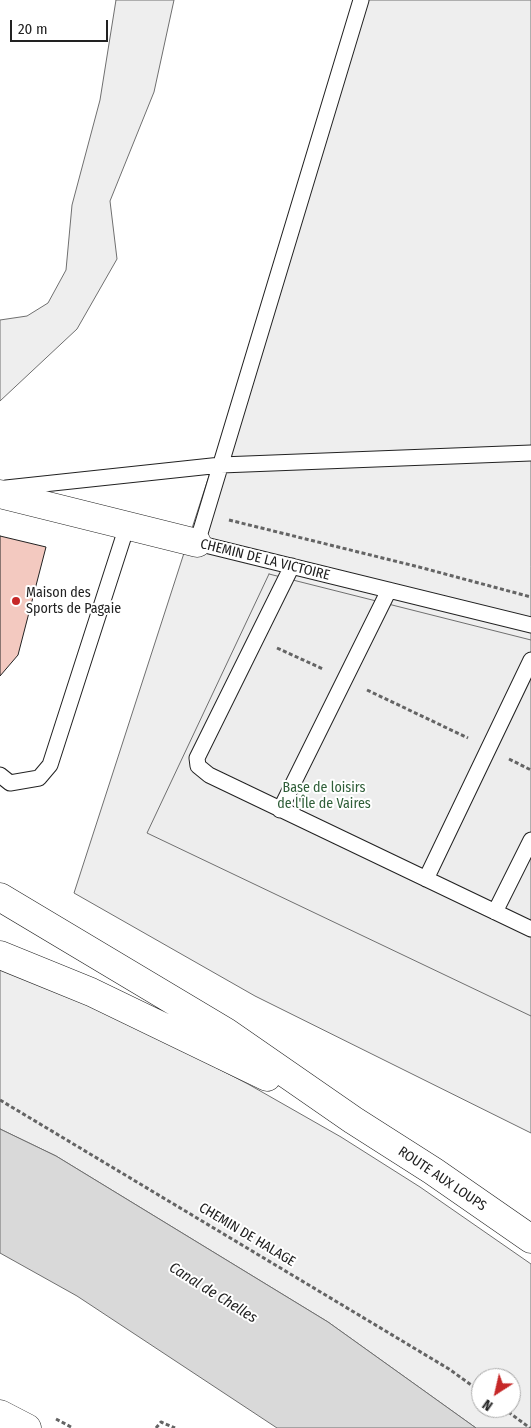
<!DOCTYPE html>
<meta charset="utf-8">
<style>
body{margin:0}
#map{position:relative;width:531px;height:1428px;overflow:hidden;background:#fff;font-family:"Fira Sans Condensed",sans-serif}
canvas{display:block}
.north{position:absolute;left:471px;top:1368px;width:50px;height:50px;box-sizing:border-box;background:#fff;border:1px solid #a7a7a7;border-radius:50%;rotate:215deg;font-size:14px;font-weight:700;line-height:20px;text-align:center;color:#222}
.north::after{content:'';display:block;margin:auto;width:18px;height:22px;background:#c62828;clip-path:polygon(50% 0,100% 100%,50% 72%,0 100%)}
.scale{position:absolute;left:10px;top:20px;width:98px;height:22px;box-sizing:border-box;border:2px solid #222;border-top:0;padding-left:6px;font-size:15px;line-height:18px;white-space:nowrap;color:#222;-webkit-text-stroke:4px #fff;paint-order:stroke}
</style>
<div id="map">
<canvas width="531" height="1428"></canvas>
<div class="north">N</div>
<div class="scale">20 m</div>
</div>
<script>
const c = document.querySelector('canvas').getContext('2d');
c.lineJoin = 'round';
function fillPath(path, color) { c.fillStyle = color; c.fill(path, 'evenodd'); }
const poly = rows => new Path2D(rows.map(r => 'M' + r).join(''));
function stroke(path, color, width, dash) { c.strokeStyle = color; c.lineWidth = width; c.lineCap = dash ? 'butt' : 'round'; c.setLineDash(dash || []); c.stroke(path); }
function drawText(font, color, halo, rows, align = 'center') {
  c.font = font + ' "Fira Sans Condensed",sans-serif'; c.lineWidth = 4; c.setLineDash([]); c.textBaseline = 'middle'; c.strokeStyle = halo; c.fillStyle = color; for (const [text, x, y, turn = 0] of rows) {
    c.save(); c.translate(x, y); c.rotate((+turn || 0) * Math.PI / 180); c.textAlign = isNaN(turn) ? turn : align; if (halo) c.strokeText(text, 0, 0); c.fillText(text, 0, 0); c.restore();
  }
}
const green = poly([
 [116,0,174,0,154,92,110,201,117,259,77,329,0,401,0,320,27,316,48,303,66,270,72,205,100,100,116,0],
 [363,0,531,0,531,1133,255,996,74,893,363,0],
 [0,967,105,1010,248,1084,341,1137,420,1187,531,1264,531,1428,476,1428,328,1322,56,1156,0,1129,0,967],
 [481,1378,511,1378,511,1408,481,1408,481,1378]
]);
fillPath(green, '#eee');
stroke(green, '#6f6f6f', 1);
const parking = poly([
 [269,574,531,640,531,1016,147,833,269,574]
]);
fillPath(parking, '#ededed');
stroke(parking, '#6f6f6f', 1);
const water = poly([
 [0,1129,56,1156,328,1322,476,1428,277,1428,77,1296,0,1253,0,1129]
]);
fillPath(water, '#d9d9d9');
stroke(water, '#6f6f6f', 1);
const building = poly([
 [0,536,46,547,18,655,0,676,0,536]
]);
fillPath(building, '#f3c9c0');
stroke(building, '#222', 1);
const service = poly([
 [361,0,197,543,531,625],
 [6,488,221,465,531,453],
 [292,566,197,758,198,766,209,775,531,929],
 [0,775,10,783,39,778,50,765,127,526],
 [280,810,389,590],
 [426,879,531,660],
 [495,912,531,840]
]);
const minor = poly([
 [0,494,197,543],
 [0,1414,27,1428]
]);
const tertiary = poly([
 [0,897,226,1032,353,1120,433,1171,531,1239],
 [0,955,91,992,267,1077]
]);
stroke(service, '#222', 17);
stroke(minor, '#222', 29);
stroke(tertiary, '#222', 29);
stroke(poly([
 [229,520,419,567,531,597],
 [277,648,323,669],
 [367,690,468,738],
 [509,759,531,770],
 [0,1100,449,1369,481,1392],
 [503,1408,530,1428],
 [56,1419,73,1428],
 [156,1428,161,1422,175,1428]
]), '#646464', 3, [4, 2.5]);
stroke(service, '#fff', 15);
stroke(minor, '#fff', 28);
stroke(tertiary, '#fff', 28);
for (const [x, y, r, color] of [
 [16,601,5,"#c62828"]
]) { const dot = new Path2D(); dot.arc(x, y, r, 0, 2 * Math.PI); c.fillStyle = color; c.fill(dot); stroke(dot, '#fff', 2); }
drawText('14px', '#222', '#fff', [
 ["CHEMIN DE LA VICTOIRE",265,560,14],
 ["ROUTE AUX LOUPS",442,1179,34],
 ["CHEMIN DE HALAGE",247,1235,31]
]);
drawText('14px', '#222', '#fff', [
 ["Maison des",26,593],
 ["Sports de Pagaie",26,609]
], 'left');
drawText('14px', '#2f5e38', '#fff', [
 ["Base de loisirs",324,788],
 ["de l'Île de Vaires",324,804]
]);
drawText('italic 15px', '#222', '#fff', [
 ["Canal de Chelles",213,1293,32]
]);
</script>
